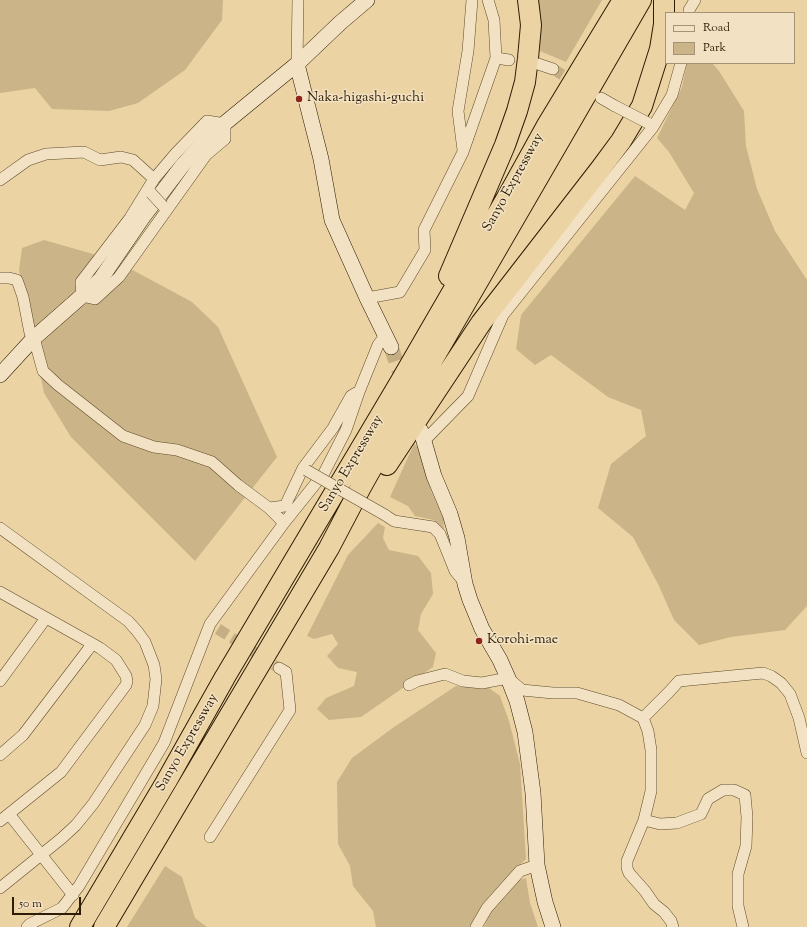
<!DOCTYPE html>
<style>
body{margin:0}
#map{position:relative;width:807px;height:927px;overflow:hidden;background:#ebd3a3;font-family:"Sorts Mill Goudy",serif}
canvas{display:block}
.legend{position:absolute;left:665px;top:12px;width:130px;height:52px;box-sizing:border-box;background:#f2e2c3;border:1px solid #a49377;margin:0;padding:5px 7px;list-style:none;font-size:12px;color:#2e1c04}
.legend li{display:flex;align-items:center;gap:8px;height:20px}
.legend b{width:20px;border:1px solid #a49377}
.scale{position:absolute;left:12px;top:897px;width:69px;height:18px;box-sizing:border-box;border:2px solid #2e1c04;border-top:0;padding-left:5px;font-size:12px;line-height:14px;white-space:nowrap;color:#2e1c04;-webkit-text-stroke:3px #f2e2c3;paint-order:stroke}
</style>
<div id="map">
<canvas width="807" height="927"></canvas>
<ul class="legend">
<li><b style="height:5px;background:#f2e2c3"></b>Road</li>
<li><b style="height:11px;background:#cbb488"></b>Park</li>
</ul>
<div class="scale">50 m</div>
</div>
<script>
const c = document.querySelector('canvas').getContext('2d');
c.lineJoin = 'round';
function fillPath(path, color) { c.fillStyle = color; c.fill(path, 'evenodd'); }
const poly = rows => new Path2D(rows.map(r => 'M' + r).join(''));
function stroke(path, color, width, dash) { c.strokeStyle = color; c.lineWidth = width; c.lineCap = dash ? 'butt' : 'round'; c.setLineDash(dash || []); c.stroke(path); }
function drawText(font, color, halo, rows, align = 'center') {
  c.font = font + ' "Sorts Mill Goudy",serif'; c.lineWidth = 3; c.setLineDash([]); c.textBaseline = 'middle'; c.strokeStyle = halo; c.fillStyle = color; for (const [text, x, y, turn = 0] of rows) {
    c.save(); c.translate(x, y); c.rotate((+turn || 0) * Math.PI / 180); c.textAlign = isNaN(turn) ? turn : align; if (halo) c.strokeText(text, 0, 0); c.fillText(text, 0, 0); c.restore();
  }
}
fillPath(poly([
 [0,0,223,0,222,20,185,70,138,103,109,111,52,109,35,88,0,93],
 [538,0,602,0,566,62,540,51],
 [687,63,712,63,719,71,744,111,746,146,757,189,775,231,807,280,807,606,785,630,731,637,699,645,674,620,659,586,633,537,598,508,611,464,646,436,641,410,608,397,551,355,535,365,516,349,521,315,635,176,685,210,694,193,669,152,657,138,682,87],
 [44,240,114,260,192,302,218,327,277,457,195,561,71,437,44,393,19,270,22,248],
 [414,444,421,449,431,491,443,518,444,530,434,520,415,516,408,506,390,497],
 [378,523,385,527,383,538,389,550,418,556,431,573,433,594,421,614,418,630,436,653,433,667,361,717,329,720,317,709,326,698,354,686,357,672,338,668,327,656,338,644,332,634,314,639,307,636,348,555],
 [456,686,489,688,500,696,509,721,520,764,526,859,513,871,483,904,471,927,376,927,373,911,353,886,350,866,338,844,337,782,352,758,394,727],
 [165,866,182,877,195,918,207,927,127,927],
 [526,878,530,903,538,927,484,927,492,909,519,880]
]), '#cbb488');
stroke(poly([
 [553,69,578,84],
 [218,629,279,668]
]), '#c5ae83', 11, [11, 5.5]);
stroke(poly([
 [391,347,404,385]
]), '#c5ae83', 15, [15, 8]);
const street = poly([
 [689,13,689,10,695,0],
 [496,58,509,60],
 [297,64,298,0],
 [538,64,553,69],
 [601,98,615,106],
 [207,121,225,124,225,139,206,155,119,277,95,299,82,296,81,282,130,218,154,179,176,153,207,121],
 [463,150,458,111,468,51,472,0],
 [0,180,28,160,46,154,84,152,100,160,121,157,133,160,154,179],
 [0,278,9,278,17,280,23,297,30,333,34,338,43,371,58,385,123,436,154,447,177,450,212,462,238,485,269,508,284,523],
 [367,298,400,292,425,250,424,230,463,152,496,58,494,20,488,0],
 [424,441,468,396,503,315,653,127,672,95,681,63],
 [269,508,285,506,303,468,333,428,351,396,356,393],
 [385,515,394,521,433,527,440,534,455,571,464,582],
 [0,528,128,621,137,631,145,642,154,665,156,679,153,706,145,725,93,804,76,825,62,838,0,888],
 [0,592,100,648,116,660,126,676,127,681,126,685,61,772,0,821],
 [0,681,46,618],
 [409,685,417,681,445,674,463,681,482,683,508,678,522,690,553,693,577,693,619,705,643,718,648,731,651,750,651,791,644,820,627,861,627,868,629,873,645,891,654,904,664,912,671,921,673,927],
 [643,718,668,693,679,681,763,673,771,676,781,683,790,694,799,718,807,753],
 [0,755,23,735,87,651,92,644],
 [9,814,73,895],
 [644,820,660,824,677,823,701,814,708,799,723,790,734,790,745,795,747,817,746,846,738,874,738,906,743,927],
 [210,837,290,710,286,672,279,668],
 [27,927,30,924,62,908,79,886,164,743,210,624,284,523,324,473,346,430,359,392,378,345,385,336],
 [476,927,487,908,520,871,537,865]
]);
const secondary = poly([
 [297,64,321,159,332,220,367,298,391,347],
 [0,375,34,338,100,280,143,217,182,166,208,137,297,64,340,23,367,0],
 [421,431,434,476,450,514,457,538,465,584,470,600,482,629,500,660,508,678,517,701,525,732,533,793,537,865,545,902,553,927]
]);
const highway = poly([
 [449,276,505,145,517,111,525,82,528,58,531,25,528,0],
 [387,465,481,323,601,168,621,141,642,106,660,49,664,24,664,0],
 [80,927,166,782,225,677,399,384,509,194,546,127,623,0],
 [104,927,329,548,361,487,422,378,641,0]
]);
stroke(street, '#5d4a2c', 12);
stroke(secondary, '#2e1c04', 16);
stroke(highway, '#2e1c04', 22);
stroke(street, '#f2e2c3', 11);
stroke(secondary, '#f2e2c3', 15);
stroke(highway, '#ebd3a3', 20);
const streetBridge = poly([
 [615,106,648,123],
 [151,193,163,206],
 [306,470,385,515]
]);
stroke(streetBridge, '#5d4a2c', 12, []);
stroke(streetBridge, '#f2e2c3', 11);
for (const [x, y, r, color] of [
 [299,99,4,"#8f2418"],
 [479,641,4,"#8f2418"]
]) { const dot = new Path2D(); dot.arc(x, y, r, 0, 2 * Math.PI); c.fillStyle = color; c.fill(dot); stroke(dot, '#f2e2c3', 1.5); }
drawText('14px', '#2e1c04', '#f2e2c3', [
 ["Naka-higashi-guchi",307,99],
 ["Korohi-mae",487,641]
], 'left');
drawText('14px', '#2e1c04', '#f2e2c3', [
 ["Sanyo Expressway",514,183,-61],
 ["Sanyo Expressway",352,464,-59],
 ["Sanyo Expressway",188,743,-60]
]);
</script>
